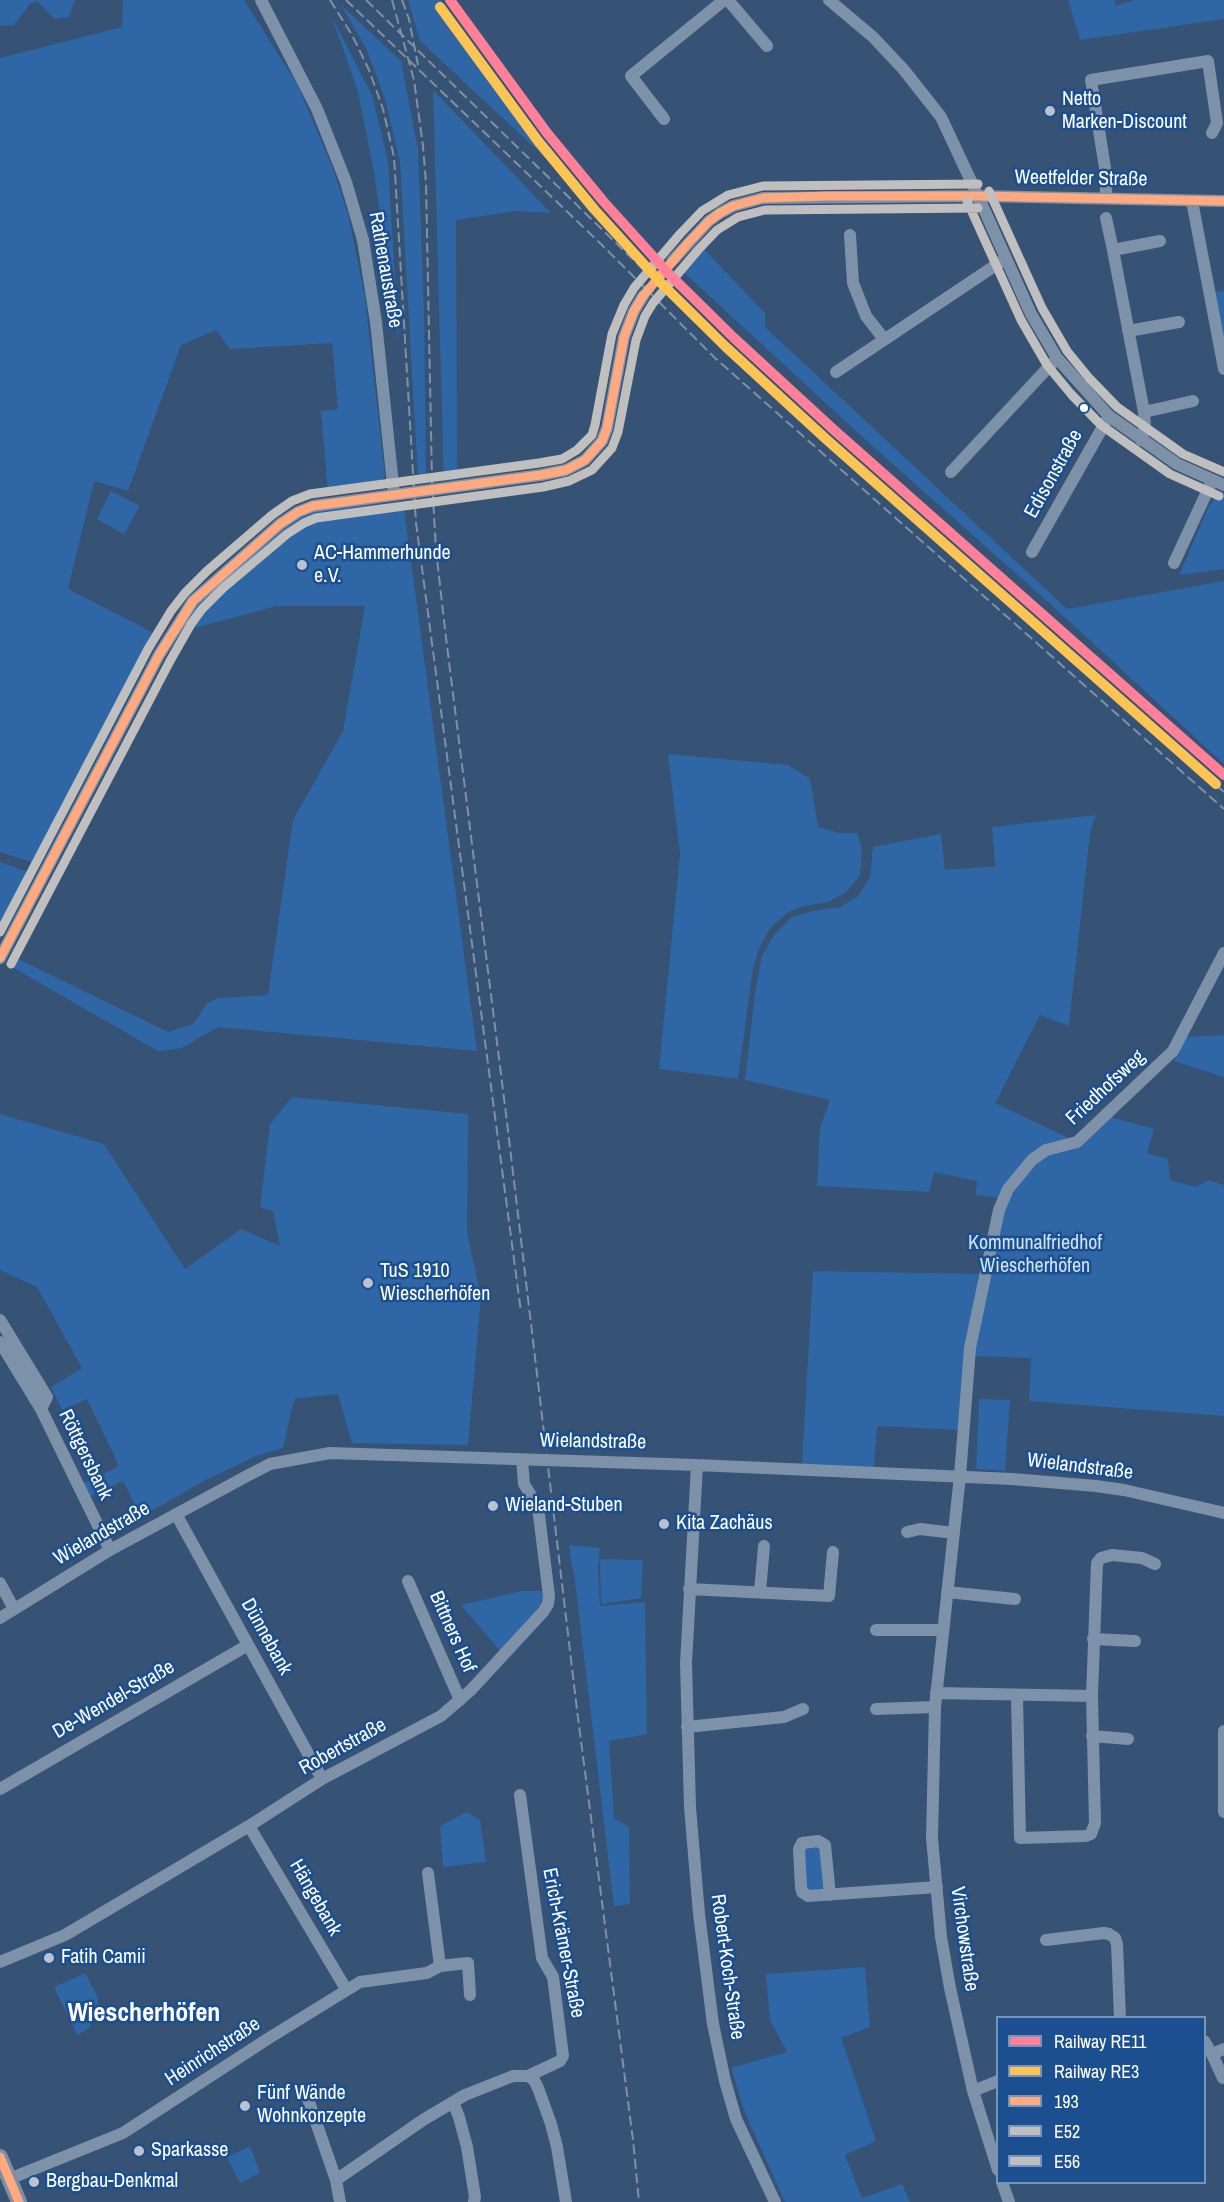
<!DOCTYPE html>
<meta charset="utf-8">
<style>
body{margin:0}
#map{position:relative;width:1224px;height:2202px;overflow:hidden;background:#365274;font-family:"Archivo Narrow",sans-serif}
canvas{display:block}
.legend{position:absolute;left:996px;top:2016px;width:210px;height:168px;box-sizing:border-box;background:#1b4f8f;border:2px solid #7695bc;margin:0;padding:8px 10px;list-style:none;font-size:18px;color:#fff}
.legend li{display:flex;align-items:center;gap:12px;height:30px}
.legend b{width:30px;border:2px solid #7695bc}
</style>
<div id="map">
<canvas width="1224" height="2202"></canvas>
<ul class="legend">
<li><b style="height:8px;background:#ff8098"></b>Railway RE11</li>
<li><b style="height:8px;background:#fcc553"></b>Railway RE3</li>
<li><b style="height:8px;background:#ffa980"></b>193</li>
<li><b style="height:8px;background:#bfbfbf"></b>E52</li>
<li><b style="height:8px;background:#bfbfbf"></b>E56</li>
</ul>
</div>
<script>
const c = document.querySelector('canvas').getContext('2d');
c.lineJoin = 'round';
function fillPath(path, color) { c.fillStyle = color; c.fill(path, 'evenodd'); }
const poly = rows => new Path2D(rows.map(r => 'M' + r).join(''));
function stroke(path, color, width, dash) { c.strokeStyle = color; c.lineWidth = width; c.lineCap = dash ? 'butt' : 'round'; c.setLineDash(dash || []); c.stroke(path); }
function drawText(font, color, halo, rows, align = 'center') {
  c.font = font + ' "Archivo Narrow",sans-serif'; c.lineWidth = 5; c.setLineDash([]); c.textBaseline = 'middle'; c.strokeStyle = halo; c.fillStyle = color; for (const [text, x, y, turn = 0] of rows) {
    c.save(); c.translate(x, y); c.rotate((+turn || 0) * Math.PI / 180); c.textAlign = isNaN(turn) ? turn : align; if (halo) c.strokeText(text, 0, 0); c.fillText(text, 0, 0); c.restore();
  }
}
fillPath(poly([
 [0,0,75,0,69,17,54,19,37,1,30,4,14,25,0,26],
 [123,0,244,0,297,84,332,166,348,214,365,297,385,476,373,488,328,493,321,411,338,409,332,343,230,349,216,330,181,345,128,491,94,481,68,589,160,636,40,865,0,852,0,58,122,27],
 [408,0,441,0,514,101,594,203,420,41],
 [1068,0,1114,0,1116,6,1134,0,1224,0,1224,19,1080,40],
 [341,5,401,61,418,150,424,309,426,476,418,477,400,162,385,99,366,48],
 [332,17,372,95,388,161,399,345,374,172,358,92],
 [433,90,551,213,517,211,456,220,457,480,444,481],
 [698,243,765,313,765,327,1067,609,1224,581,1224,764,1057,610,868,442,679,268],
 [1224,291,1224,343,1214,292],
 [111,491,140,506,124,534,97,519],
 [1219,492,1224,492,1224,569,1179,575,1209,506],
 [403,502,477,1051,218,1027,182,1048,158,1051,7,964,12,956,168,1032,193,1024,207,1003,219,998,268,995,293,820,343,731,365,606,277,606,183,631,198,602,282,528,315,510],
 [668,754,788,765,810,779,818,827,839,833,857,833,862,849,860,876,845,893,828,902,804,906,788,912,770,928,759,949,753,968,738,1079,659,1069,680,854],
 [1096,815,1090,832,1069,1026,1040,1015,995,1103,1071,1139,1051,1143,999,1198,976,1195,977,1181,934,1172,929,1192,817,1186,820,1127,830,1100,745,1080,755,993,762,956,774,935,791,918,812,911,840,907,858,896,870,877,873,847,941,834,945,870,995,866,992,827],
 [0,862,34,874,0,939],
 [1224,1035,1224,1077,1174,1061,1186,1037],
 [292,1097,468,1114,467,1232,481,1297,468,1445,352,1443,338,1394,294,1399,283,1448,256,1456,204,1481,141,1517,123,1481,89,1497,82,1484,119,1466,87,1399,62,1410,51,1387,82,1368,37,1287,0,1270,0,1114,104,1144,185,1269,241,1229,280,1246,273,1211,260,1208,270,1124],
 [1111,1117,1154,1129,1147,1153,1168,1159,1170,1180,1196,1187,1209,1180,1224,1185,1224,1416,1029,1401,1031,1358,973,1356,1006,1197,1035,1166,1053,1151],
 [813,1271,982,1274,960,1430,877,1426,874,1468,802,1464],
 [979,1399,1010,1400,1005,1471,976,1469],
 [569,1545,600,1548,598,1570,600,1606,645,1602,647,1734,609,1741,614,1818,629,1827,630,1904,614,1906,574,1573,572,1568],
 [600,1559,643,1560,641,1598,601,1604],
 [522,1591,543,1591,543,1600,534,1614,500,1651,461,1605],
 [467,1812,480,1820,486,1862,443,1867,440,1826],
 [821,1846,825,1889,807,1891,803,1852,805,1847],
 [865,1967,870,2027,841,2038,876,2141,845,2155,862,2198,902,2184,910,2202,785,2202,745,2113,731,2068,787,2052,770,2020,766,1974],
 [85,1973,97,1996,99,2007,95,2019,88,2029,77,2035,54,1987],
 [250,2146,260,2173,240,2183,227,2157]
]), '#2f66a5');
stroke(poly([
 [643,296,673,260]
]), '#546c89', 12, [12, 6]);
stroke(poly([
 [261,0,317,109,346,182,363,240,376,322,394,494],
 [728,0,767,46],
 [829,0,873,37,904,70,941,117,978,196,1031,314,1057,358,1109,416,1177,464,1224,485],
 [664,119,631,76,724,0],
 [1106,199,1106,174,1091,80,1208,61,1217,123,1212,133],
 [1192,201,1224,369],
 [1106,218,1113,250],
 [850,235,853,283,866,316,884,339],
 [673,260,709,221,720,213,733,206,763,198,978,196,1224,201],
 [1128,331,1179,322],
 [836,372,1005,259],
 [1144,412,1193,401],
 [1141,440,1145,428,1144,412,1113,250,1160,241],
 [951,472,1057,358],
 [1032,552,1109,416],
 [1174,563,1212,481],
 [0,958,159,655,193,601,280,524,298,512,313,506,541,475,566,470,585,460,602,441,607,428,624,337,634,311,643,296],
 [0,1320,47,1397,41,1409],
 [0,1342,41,1409,110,1550],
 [697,1465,686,1663,690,1807,699,1914,713,2024,725,2081,736,2119,775,2202],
 [176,1514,322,1779],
 [907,1532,920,1529,954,1533],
 [408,1581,460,1700],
 [0,1583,14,1609],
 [689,1589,829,1596,833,1552],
 [760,1592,764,1546],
 [947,1592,1015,1599],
 [0,1618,110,1550,245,1477,270,1464,330,1453,697,1465,1012,1479,1096,1486,1124,1490,1224,1513],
 [876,1630,943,1630],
 [1093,1639,1135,1641],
 [936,1693,1092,1696,1097,1563,1101,1558,1112,1555,1142,1558,1155,1564],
 [1017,1696,1020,1838,1086,1836,1091,1834,1095,1823,1092,1696],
 [876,1709,935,1707],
 [687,1727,784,1717,803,1709],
 [1224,1731,1224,1812],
 [1092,1736,1128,1739],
 [0,1789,248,1645],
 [520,1795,542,1958,553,1977,563,2056,560,2061,528,2076],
 [249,1826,346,1989],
 [428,1873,440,1966],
 [830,1895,825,1845,818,1841,802,1843,799,1849,801,1887,802,1892,808,1896,937,1887],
 [1046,1940,1104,1933,1109,1934,1115,1938,1117,1944,1120,2018],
 [0,1962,65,1935,249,1826,322,1779,441,1716,471,1690,543,1612,548,1604,549,1596,538,1507,524,1484,522,1460],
 [1204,2041,1212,2054,1224,2049],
 [1212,2054,1223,2078],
 [973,2091,998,2081],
 [308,2099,336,2180,340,2202],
 [453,2102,459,2117,467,2147,475,2197,474,2202],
 [998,2170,973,2091,950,1988,941,1937,932,1838,935,1707,960,1476,970,1348,999,1210,1008,1189,1032,1160,1046,1150,1077,1142,1173,1051,1224,953],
 [9,2179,123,2133,269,2038,360,1982,427,1973,440,1966,468,1963,470,1995],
 [336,2180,423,2120,465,2095,513,2076,528,2076,534,2080,538,2088,551,2124,557,2147,566,2202],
 [1002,2182,1009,2202]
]), '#7d92a8', 12);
stroke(poly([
 [0,2157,19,2202]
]), '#7d8ea7', 16);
stroke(poly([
 [330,0,352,35,369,70,383,109,394,157,416,523,521,1312],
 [346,0,603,246,715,358,1224,809],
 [366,0,724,348,1224,792],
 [392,0,414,80,423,146,426,183,432,480,436,550,446,638,506,1114,578,1718,633,2140,639,2202],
 [402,0,409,19,418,65]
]), '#7e92a7', 2, [10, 4.5]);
stroke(poly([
 [0,958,159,655,193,601,280,524,298,512,313,506,541,475,566,470,585,460,602,441,607,428,624,337,634,311,643,296,689,242,709,221,720,213,733,206,763,198,826,196,978,196,1224,201],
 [0,2157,19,2202]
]), '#ffa980', 9);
stroke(poly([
 [967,201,1021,320,1047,365,1071,394,1101,425,1170,474,1219,496],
 [11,964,170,661,191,624,202,609,223,588,287,534,304,523,316,518,543,487,569,481,592,470,612,448,618,432,636,340,645,316,653,303,698,250,717,230,738,217,765,210,978,208]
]), '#bfbfbf', 9);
stroke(poly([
 [989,191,1042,308,1067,351,1089,378,1117,407,1183,454,1224,472],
 [0,932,148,649,171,611,185,593,207,571,272,515,292,501,310,494,539,463,562,459,577,450,592,435,595,425,612,334,624,305,634,288,680,234,702,211,728,195,763,186,978,184]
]), '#bfbfbf', 9);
stroke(poly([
 [450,0,547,133,603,201,669,274,734,338,834,430,1224,775]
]), '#ff8098', 10);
stroke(poly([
 [440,7,538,141,594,209,661,283,726,347,826,439,1216,784]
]), '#fcc553', 10);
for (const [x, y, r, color] of [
 [1050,111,6,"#b9c2ce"],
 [1084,408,5,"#fff"],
 [302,565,6,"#b9c2ce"],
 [368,1283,6,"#b9c2ce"],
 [493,1506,6,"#b9c2ce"],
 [664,1524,6,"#b9c2ce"],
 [49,1958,6,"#b9c2ce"],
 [245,2106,6,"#b9c2ce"],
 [139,2151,6,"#b9c2ce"],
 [34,2182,6,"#b9c2ce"]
]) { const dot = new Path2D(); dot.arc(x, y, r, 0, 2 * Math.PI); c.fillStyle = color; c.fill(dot); stroke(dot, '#1b4f8f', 2); }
drawText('20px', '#fff', '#1b4f8f', [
 ["Netto",1062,100],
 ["Marken-Discount",1062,123],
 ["AC-Hammerhunde",314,554],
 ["e.V.",314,577],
 ["TuS 1910",380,1272],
 ["Wiescherhöfen",380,1295],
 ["Wieland-Stuben",505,1506],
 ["Kita Zachäus",676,1524],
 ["Fatih Camii",61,1958],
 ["Fünf Wände",257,2094],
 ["Wohnkonzepte",257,2117],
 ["Sparkasse",151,2151],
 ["Bergbau-Denkmal",46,2182]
], 'left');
drawText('20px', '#fff', '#1b4f8f', [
 ["Weetfelder Straße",1081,179,1],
 ["Rathenaustraße",385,270,80],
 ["Edisonstraße",1054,474,-61],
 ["Friedhofsweg",1106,1088,-43],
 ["Wielandstraße",593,1442,1],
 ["Röttgersbank",85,1455,64],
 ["Wielandstraße",1080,1467,7],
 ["Wielandstraße",102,1534,-30],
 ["Bittners Hof",452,1632,66],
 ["Dünnebank",266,1637,61],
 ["De-Wendel-Straße",114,1700,-30],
 ["Robertstraße",343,1747,-29],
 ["Hängebank",315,1898,60],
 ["Virchowstraße",964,1939,82],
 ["Erich-Krämer-Straße",563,1943,79],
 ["Robert-Koch-Straße",727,1967,82],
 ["Heinrichstraße",213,2052,-33]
]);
drawText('20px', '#cfe3fa', '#1b4f8f', [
 ["Kommunalfriedhof",1035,1244],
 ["Wiescherhöfen",1035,1267]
]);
drawText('bold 26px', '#fff', '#1b4f8f', [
 ["Wiescherhöfen",144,2014]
]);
</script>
